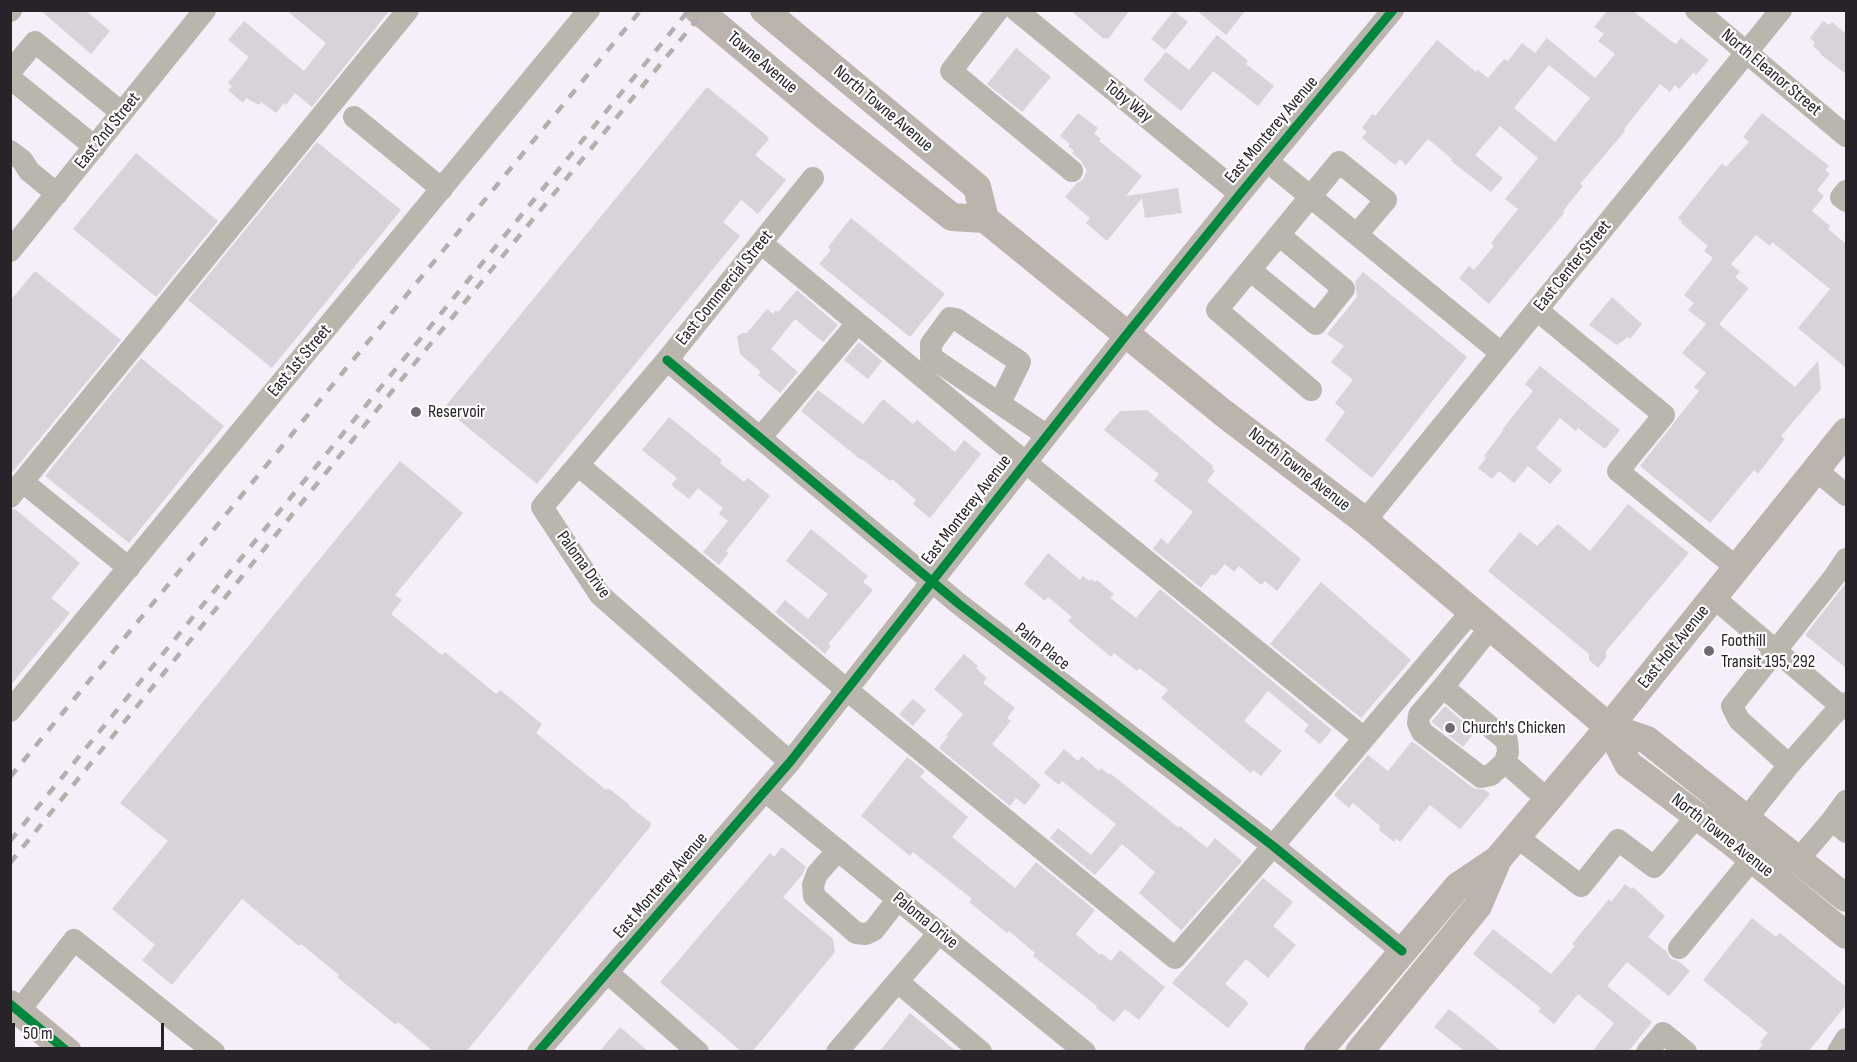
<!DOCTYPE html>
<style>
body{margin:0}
#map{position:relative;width:1857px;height:1062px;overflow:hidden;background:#f6eef8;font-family:"Sofia Sans Condensed",sans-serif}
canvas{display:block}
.frame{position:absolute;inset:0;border:12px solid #282229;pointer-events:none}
.scale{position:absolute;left:12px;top:1023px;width:152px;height:27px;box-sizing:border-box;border:3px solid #282229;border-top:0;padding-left:8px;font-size:18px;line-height:21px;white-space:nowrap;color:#282229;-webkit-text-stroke:4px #fff;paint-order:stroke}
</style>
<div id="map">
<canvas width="1857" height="1062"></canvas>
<div class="frame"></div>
<div class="scale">50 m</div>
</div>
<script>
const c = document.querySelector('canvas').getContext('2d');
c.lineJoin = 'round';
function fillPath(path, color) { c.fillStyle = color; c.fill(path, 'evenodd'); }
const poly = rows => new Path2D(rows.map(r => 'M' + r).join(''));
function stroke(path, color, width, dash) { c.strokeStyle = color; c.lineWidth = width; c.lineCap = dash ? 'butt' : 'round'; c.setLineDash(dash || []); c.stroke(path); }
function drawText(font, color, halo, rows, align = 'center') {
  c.font = font + ' "Sofia Sans Condensed",sans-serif'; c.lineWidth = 4.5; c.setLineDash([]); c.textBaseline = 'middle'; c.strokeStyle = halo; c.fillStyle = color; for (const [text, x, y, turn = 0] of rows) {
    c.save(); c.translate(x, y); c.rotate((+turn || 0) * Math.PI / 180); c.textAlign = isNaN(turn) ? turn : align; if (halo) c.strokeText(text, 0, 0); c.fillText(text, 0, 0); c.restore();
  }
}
fillPath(poly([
 [40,10,85,10,110,31,91,54],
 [286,10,390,10,312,107,295,93,286,105,284,103,276,113,261,102,259,105,246,98,243,103,228,90,232,86,228,83,249,57,228,40,244,21,304,71,326,43],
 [1070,10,1130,10,1108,39,1105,38,1104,39],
 [1196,10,1246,10,1226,35],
 [1608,10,1632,10,1671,41,1676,44,1681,38,1709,60,1696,75,1694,72,1679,89,1675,85,1670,92,1660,84,1624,129,1625,131,1580,184,1583,186,1563,211,1564,213,1489,304,1459,278,1469,266,1474,270,1494,246,1491,243,1518,209,1505,199,1538,158,1500,126,1475,155,1503,178,1491,192,1451,161,1452,159,1428,139,1406,165,1400,159,1395,165,1362,138,1367,132,1362,128,1372,114,1375,116,1437,40,1476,72,1478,70,1488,78,1504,59,1508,61,1522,43,1535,53,1547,38,1595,78,1615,54,1598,41,1604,34,1594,27],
 [1549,65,1590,98,1555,142,1514,108],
 [1174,11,1188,22,1165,50,1151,39],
 [1823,21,1829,25,1832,22,1846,34,1846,74,1820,54,1821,53,1813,46,1815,43,1810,38],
 [1217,35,1248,61,1246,64,1274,86,1258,106,1213,71,1181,111,1143,80,1166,52,1189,70],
 [1016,48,1051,77,1022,112,987,84],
 [707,87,765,134,769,139,755,155,786,180,758,214,741,200,723,222,740,236,537,484,444,408],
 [1078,113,1098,128,1094,134,1101,139,1099,141,1142,176,1126,196,1178,188,1182,213,1145,218,1142,198,1107,241,1086,223,1090,218,1065,197,1076,184,1083,179,1087,171,1081,161,1072,153,1074,151,1068,146,1070,144,1060,136],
 [1762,113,1829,166,1825,170,1830,174,1817,190,1824,196,1812,211,1830,226,1828,229,1846,244,1846,368,1798,328,1830,289,1772,242,1770,246,1756,235,1731,264,1740,272,1735,277,1749,288,1719,324,1795,387,1818,361,1821,389,1781,436,1785,439,1758,474,1754,470,1710,523,1640,466,1699,391,1694,387,1706,373,1682,353,1706,324,1688,310,1694,303,1684,295,1713,258,1704,251,1708,246,1681,223,1682,221,1678,218,1722,163,1726,167,1749,142,1743,137],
 [317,142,401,210,272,368,188,300],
 [136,153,218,221,156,297,73,229],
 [851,218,945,294,910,337,819,264,831,250,828,247],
 [35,271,121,340,10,475,10,301],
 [1363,272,1467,357,1372,478,1325,440,1345,412,1335,403,1353,380,1331,362,1344,346,1327,334,1357,297,1355,282],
 [797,290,838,325,823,342,795,319,771,349,798,372,780,393,758,375,761,372,740,354,737,337,742,333,747,333,767,309,773,314,776,310,778,312],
 [1612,297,1642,324,1630,339,1628,337,1617,345,1589,325],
 [859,342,882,361,868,379,844,360],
 [141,358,224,426,129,543,45,476],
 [1540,366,1620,430,1605,449,1578,428,1576,431,1560,418,1536,448,1562,470,1550,484,1528,466,1514,483,1499,471,1492,479,1478,468,1486,458,1484,456,1503,431,1502,430,1533,391,1525,384],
 [818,390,863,424,883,399,913,424,917,420,955,452,964,440,981,454,930,518,913,504,916,500,892,479,890,481,862,459,861,460,801,411],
 [1147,410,1213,466,1212,468,1215,471,1207,481,1301,559,1277,591,1265,581,1261,585,1239,566,1234,572,1225,564,1215,576,1212,574,1201,588,1153,549,1161,538,1168,544,1193,512,1154,481,1159,474,1104,430,1120,411],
 [669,417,722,460,720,463,744,482,748,478,770,496,726,551,729,553,719,565,703,552,728,521,719,514,723,508,698,488,689,499,671,485,677,478,642,450],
 [400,461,463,513,395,595,402,600,391,614,442,655,445,652,496,694,500,690,542,724,536,733,606,790,608,788,630,805,629,806,651,823,650,827,466,1052,434,1052,398,1022,396,1025,337,977,339,975,301,944,299,946,242,899,172,985,142,960,155,945,112,909,168,841,120,803],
 [1628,504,1689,553,1606,651,1606,658,1598,668,1589,660,1589,654,1488,571,1520,532,1537,546,1558,524,1590,551],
 [15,509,80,563,51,598,70,613,10,686,10,510],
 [811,529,868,576,863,582,873,590,828,644,831,646,825,654,775,612,785,600,808,619,828,594,786,561],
 [1048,553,1080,580,1083,576,1090,581,1091,579,1095,582,1097,580,1114,594,1110,598,1136,618,1160,589,1332,730,1320,744,1304,731,1309,725,1268,691,1244,721,1282,751,1261,776,1253,770,1251,773,1161,698,1168,690,1139,668,1137,671,1114,653,1111,657,1068,621,1072,617,1048,597,1045,601,1024,584],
 [1321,582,1411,660,1361,718,1270,644],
 [1846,583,1846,668,1805,635],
 [964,654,978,666,976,668,987,678,983,683,1015,708,1007,718,1011,721,992,744,1041,785,1025,805,1016,798,1010,806,939,748,948,736,946,735,963,714,934,689],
 [913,699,926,710,913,726,899,714],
 [1445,706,1475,732,1463,747,1433,723,1432,721],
 [1412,741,1473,788,1485,790,1490,794,1460,829,1430,805,1400,842,1396,838,1394,842,1379,830,1380,826,1353,803,1349,808,1334,795,1368,755,1388,771],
 [1064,749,1078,761,1082,756,1099,771,1101,768,1110,775,1111,774,1179,828,1180,826,1207,848,1215,838,1242,861,1180,932,1181,930,1139,893,1155,872,1122,844,1095,875,1050,838,1058,828,1091,855,1116,824,1062,781,1059,785,1044,773],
 [907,757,925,771,920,777,968,817,952,837,1015,888,1036,862,1095,910,1076,934,1100,955,1101,953,1111,961,1120,950,1165,987,1139,1020,1125,1009,1114,1022,1096,1008,1097,1006,1033,956,1035,953,1009,931,1007,933,969,902,972,899,962,891,913,852,910,856,861,816],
 [782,847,806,867,802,875,783,897,833,939,835,952,752,1052,742,1052,660,982,770,853,774,857],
 [1263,878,1293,902,1273,926,1296,945,1268,978,1246,959,1225,984,1249,1003,1228,1028,1172,983],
 [1625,884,1631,889,1633,887,1665,916,1648,937,1666,951,1671,959,1678,961,1690,971,1669,996,1627,962,1607,986,1652,1022,1628,1052,1592,1052,1614,1023,1578,994,1554,1024,1538,1011,1541,1008,1473,954,1493,929,1551,974,1575,946,1572,944,1609,899,1611,902],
 [1752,918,1776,937,1780,933,1846,987,1846,1005,1808,1052,1757,1052,1763,1044,1760,1042,1768,1033,1703,980],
 [1449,1009,1483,1036,1502,1052,1466,1052,1434,1027],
 [910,1013,957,1052,879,1052],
 [620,1027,649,1052,599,1052]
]), '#d8d2d9');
stroke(poly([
 [998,10,951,71,1072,171],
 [1016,10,1240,194],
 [1696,10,1846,136],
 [10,11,11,10],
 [10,72,35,42,122,113],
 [10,78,95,147],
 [354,117,442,189],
 [10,151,22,160,29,171,57,194],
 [1267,161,1501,353],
 [1846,191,1841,197,1846,201],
 [761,243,1025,462,1364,738],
 [10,251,205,10],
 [1250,270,1316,324,1344,289,1279,235],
 [1537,310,1664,415,1618,471,1737,568],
 [667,360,959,604,1273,846,1402,951],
 [1311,390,1217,310,1339,162,1386,200,1357,234],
 [1000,403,1020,362,956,319,950,318,931,344,931,357,1046,435],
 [760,438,849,333],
 [578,465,847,690,1175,958,1273,846,1471,612],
 [1816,470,1846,495],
 [23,482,129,568],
 [10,497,408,10],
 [1365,521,1781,10],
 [1713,597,1842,707],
 [1443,687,1507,741,1508,752,1505,762,1491,775,1481,777,1422,732,1418,723,1419,715,1443,687],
 [1443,687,1490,628],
 [10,711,589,10],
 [790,762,600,595,542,507,667,360,813,178],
 [1505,762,1548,800],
 [1789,765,1832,716,1846,703],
 [765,791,1085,1052],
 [1846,801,1832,820,1846,832],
 [1747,818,1789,765,1739,720,1732,706,1834,577,1846,559],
 [1517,837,1581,886,1618,840,1654,867,1697,816],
 [838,850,817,874,813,885,814,896,856,933,866,934,874,930,898,899],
 [1798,860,1832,820],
 [1679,948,1752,859],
 [608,973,698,1052],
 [898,982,981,1052],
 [19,1011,74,940,214,1052],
 [538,1052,790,762,1127,334,1240,194,1393,10],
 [837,1052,939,933],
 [1647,1052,1663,1033,1686,1052],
 [1838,1052,1846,1039]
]), '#bab5ad', 22);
stroke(poly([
 [698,10,825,116,952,217,985,219,1222,412,1365,521,1609,727,1647,740,1846,898],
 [764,10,977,187,985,219],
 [1609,727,1628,764,1729,840,1846,935],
 [10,1004,68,1052],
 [1318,1052,1458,886,1498,859,1609,727,1846,432],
 [1359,1052,1478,906,1498,859]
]), '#bbb4ad', 28);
stroke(poly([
 [10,777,641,10],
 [10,841,689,10],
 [10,863,423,353,705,10]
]), '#b5aeae', 4.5, [10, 10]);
stroke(poly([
 [667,360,959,604,1273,846,1402,951],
 [10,1004,68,1052],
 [538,1052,790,762,1127,334,1240,194,1393,10]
]), '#00873e', 9);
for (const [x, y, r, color] of [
 [416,412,6,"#706971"],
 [1709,651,6,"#706971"],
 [1450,728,6,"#706971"]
]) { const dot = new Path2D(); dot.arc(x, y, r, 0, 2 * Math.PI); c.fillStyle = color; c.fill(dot); stroke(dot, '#fff', 2); }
drawText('18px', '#282229', '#fff', [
 ["Towne Avenue",762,63,40],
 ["North Eleanor Street",1771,73,40],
 ["Toby Way",1128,102,39],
 ["North Towne Avenue",883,109,40],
 ["East Monterey Avenue",1272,130,-50],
 ["East 2nd Street",108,131,-51],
 ["East Center Street",1573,266,-51],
 ["East Commercial Street",725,288,-51],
 ["East 1st Street",300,361,-50],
 ["North Towne Avenue",1299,470,38],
 ["East Monterey Avenue",967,510,-52],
 ["Paloma Drive",583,565,54],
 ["Palm Place",1042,647,38],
 ["East Holt Avenue",1674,647,-51],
 ["North Towne Avenue",1722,836,38],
 ["East Monterey Avenue",661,886,-49],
 ["Paloma Drive",925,921,39]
]);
drawText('18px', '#282229', '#fff', [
 ["Reservoir",428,412],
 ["Foothill",1721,641],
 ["Transit 195, 292",1721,662],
 ["Church's Chicken",1462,728]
], 'left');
</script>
